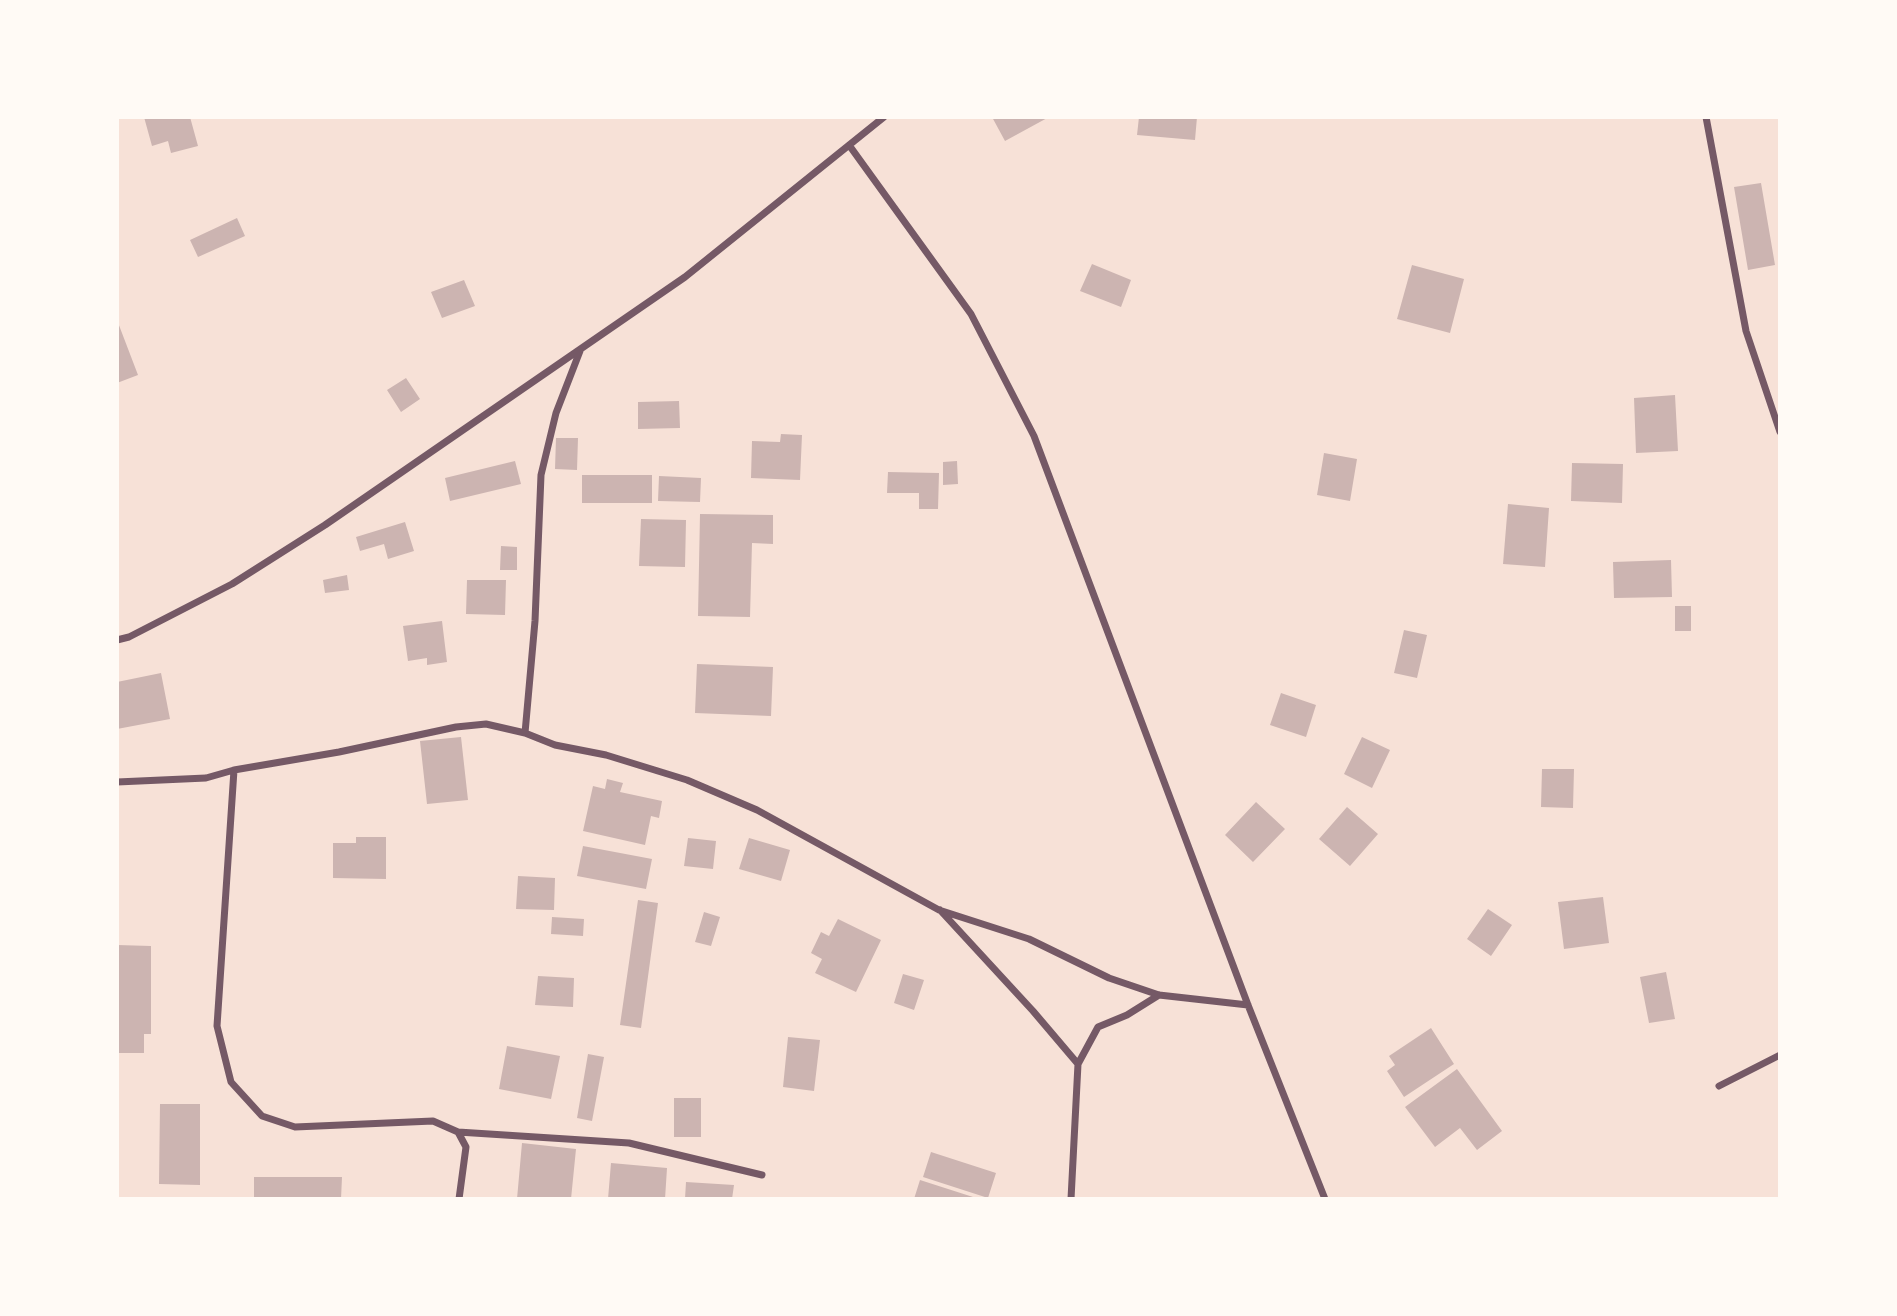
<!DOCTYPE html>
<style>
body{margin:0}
#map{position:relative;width:1897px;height:1316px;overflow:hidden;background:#f7e1d7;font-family:Bitter,serif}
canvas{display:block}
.frame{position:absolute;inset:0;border:119px solid #fffaf5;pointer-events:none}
</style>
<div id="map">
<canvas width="1897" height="1316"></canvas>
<div class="frame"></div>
</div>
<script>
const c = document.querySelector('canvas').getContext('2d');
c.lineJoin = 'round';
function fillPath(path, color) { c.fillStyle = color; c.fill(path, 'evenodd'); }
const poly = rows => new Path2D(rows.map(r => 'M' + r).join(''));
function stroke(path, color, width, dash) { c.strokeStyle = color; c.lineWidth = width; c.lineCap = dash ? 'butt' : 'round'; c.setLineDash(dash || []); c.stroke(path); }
fillPath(poly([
 [144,117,190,117,198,146,171,153,168,141,152,146],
 [992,117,1049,117,1005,141],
 [1139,117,1197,117,1195,140,1137,135],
 [1761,183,1775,265,1748,270,1734,187],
 [237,218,245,236,198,257,190,240],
 [1092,264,1131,280,1121,307,1080,291],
 [1412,265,1464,279,1450,333,1397,319],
 [464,280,475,306,442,318,431,292],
 [117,320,138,375,117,383],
 [406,378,420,399,401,412,387,390],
 [1675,395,1678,451,1636,453,1634,398],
 [679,401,680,428,638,429,638,402],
 [781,434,802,435,800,480,751,478,752,441,780,442],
 [556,438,578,438,577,470,555,469],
 [1324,453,1357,459,1350,501,1317,495],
 [515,461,521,484,450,501,445,478],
 [957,461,958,484,943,485,943,462],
 [1572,463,1623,464,1622,503,1571,501],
 [888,472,939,473,938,509,919,509,919,493,887,493],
 [582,475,652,475,652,503,582,503],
 [659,476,701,478,700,502,658,501],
 [1508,504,1549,508,1545,567,1503,564],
 [700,514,773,515,773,544,752,543,750,617,698,616],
 [641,519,686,520,685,567,639,566],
 [405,522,414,551,388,559,384,544,360,551,356,537],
 [501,546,517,547,517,570,500,570],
 [1671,560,1672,597,1614,598,1613,562],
 [347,575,349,590,325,593,323,580],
 [467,580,506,580,505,615,466,614],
 [1675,606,1691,606,1691,631,1675,631],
 [442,621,447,662,427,665,427,658,408,661,403,626],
 [1404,630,1427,635,1417,678,1394,673],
 [697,664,773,667,771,716,695,713],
 [161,673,170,719,117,729,117,682],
 [1281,693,1316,705,1306,737,1270,725],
 [461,737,468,800,427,804,420,741],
 [1362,737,1390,750,1372,788,1344,774],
 [1542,769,1574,769,1573,808,1541,807],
 [607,779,623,783,620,792,662,801,659,818,651,816,645,845,583,831,593,786,605,789],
 [1256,802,1285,829,1253,862,1225,835],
 [1347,807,1378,834,1350,866,1319,839],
 [356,837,386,837,386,879,333,878,333,843,356,843],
 [688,838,716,841,713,869,684,866],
 [749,838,790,850,781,881,739,869],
 [583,846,652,859,646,889,577,876],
 [518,876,555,878,554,910,516,909],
 [1603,897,1609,943,1564,949,1558,902],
 [638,900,658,903,641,1028,620,1025],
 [1488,909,1512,925,1491,956,1467,939],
 [704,912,720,917,711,946,695,942],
 [552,917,584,919,583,936,551,934],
 [838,919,881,940,856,992,815,973,822,959,811,953,821,932,829,936],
 [117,945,151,946,151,1034,144,1034,144,1053,117,1053],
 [1666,972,1675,1019,1649,1023,1640,977],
 [903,974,924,980,914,1010,894,1003],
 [538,976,574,978,573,1007,535,1005],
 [1431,1028,1454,1064,1404,1097,1387,1071,1395,1065,1389,1056],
 [788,1037,820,1040,814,1091,783,1087],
 [507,1046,560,1056,551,1099,499,1089],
 [588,1054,604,1057,592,1121,577,1118],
 [1457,1069,1502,1131,1477,1150,1460,1128,1435,1147,1405,1107],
 [674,1098,701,1098,701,1137,674,1137],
 [160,1104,200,1104,200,1185,159,1184],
 [522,1143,576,1149,571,1199,517,1199],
 [931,1152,996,1173,988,1198,923,1177],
 [611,1163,667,1168,665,1199,608,1199],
 [254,1177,342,1177,341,1199,254,1199],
 [920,1180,973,1197,972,1199,914,1199],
 [686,1182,734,1185,732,1199,685,1199]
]), '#ccb4b1');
stroke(poly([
 [1706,117,1746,331,1780,432],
 [849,145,971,314,1034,436,1248,1005,1325,1199],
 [117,640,129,637,232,584,325,525,685,277,884,117],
 [525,733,535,621,541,475,556,413,580,351],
 [234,770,217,1026,231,1082,262,1116,295,1127,433,1121,458,1132,466,1147,459,1199],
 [117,782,206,778,234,770,339,752,456,727,486,724,525,733,555,745,606,755,687,780,757,810,939,910,1029,939,1109,978,1159,995,1248,1005],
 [940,910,1033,1011,1078,1064,1071,1199],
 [1078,1064,1098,1027,1127,1015,1159,995],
 [1719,1086,1780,1055],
 [458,1132,629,1143,762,1175]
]), '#755966', 7);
</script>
